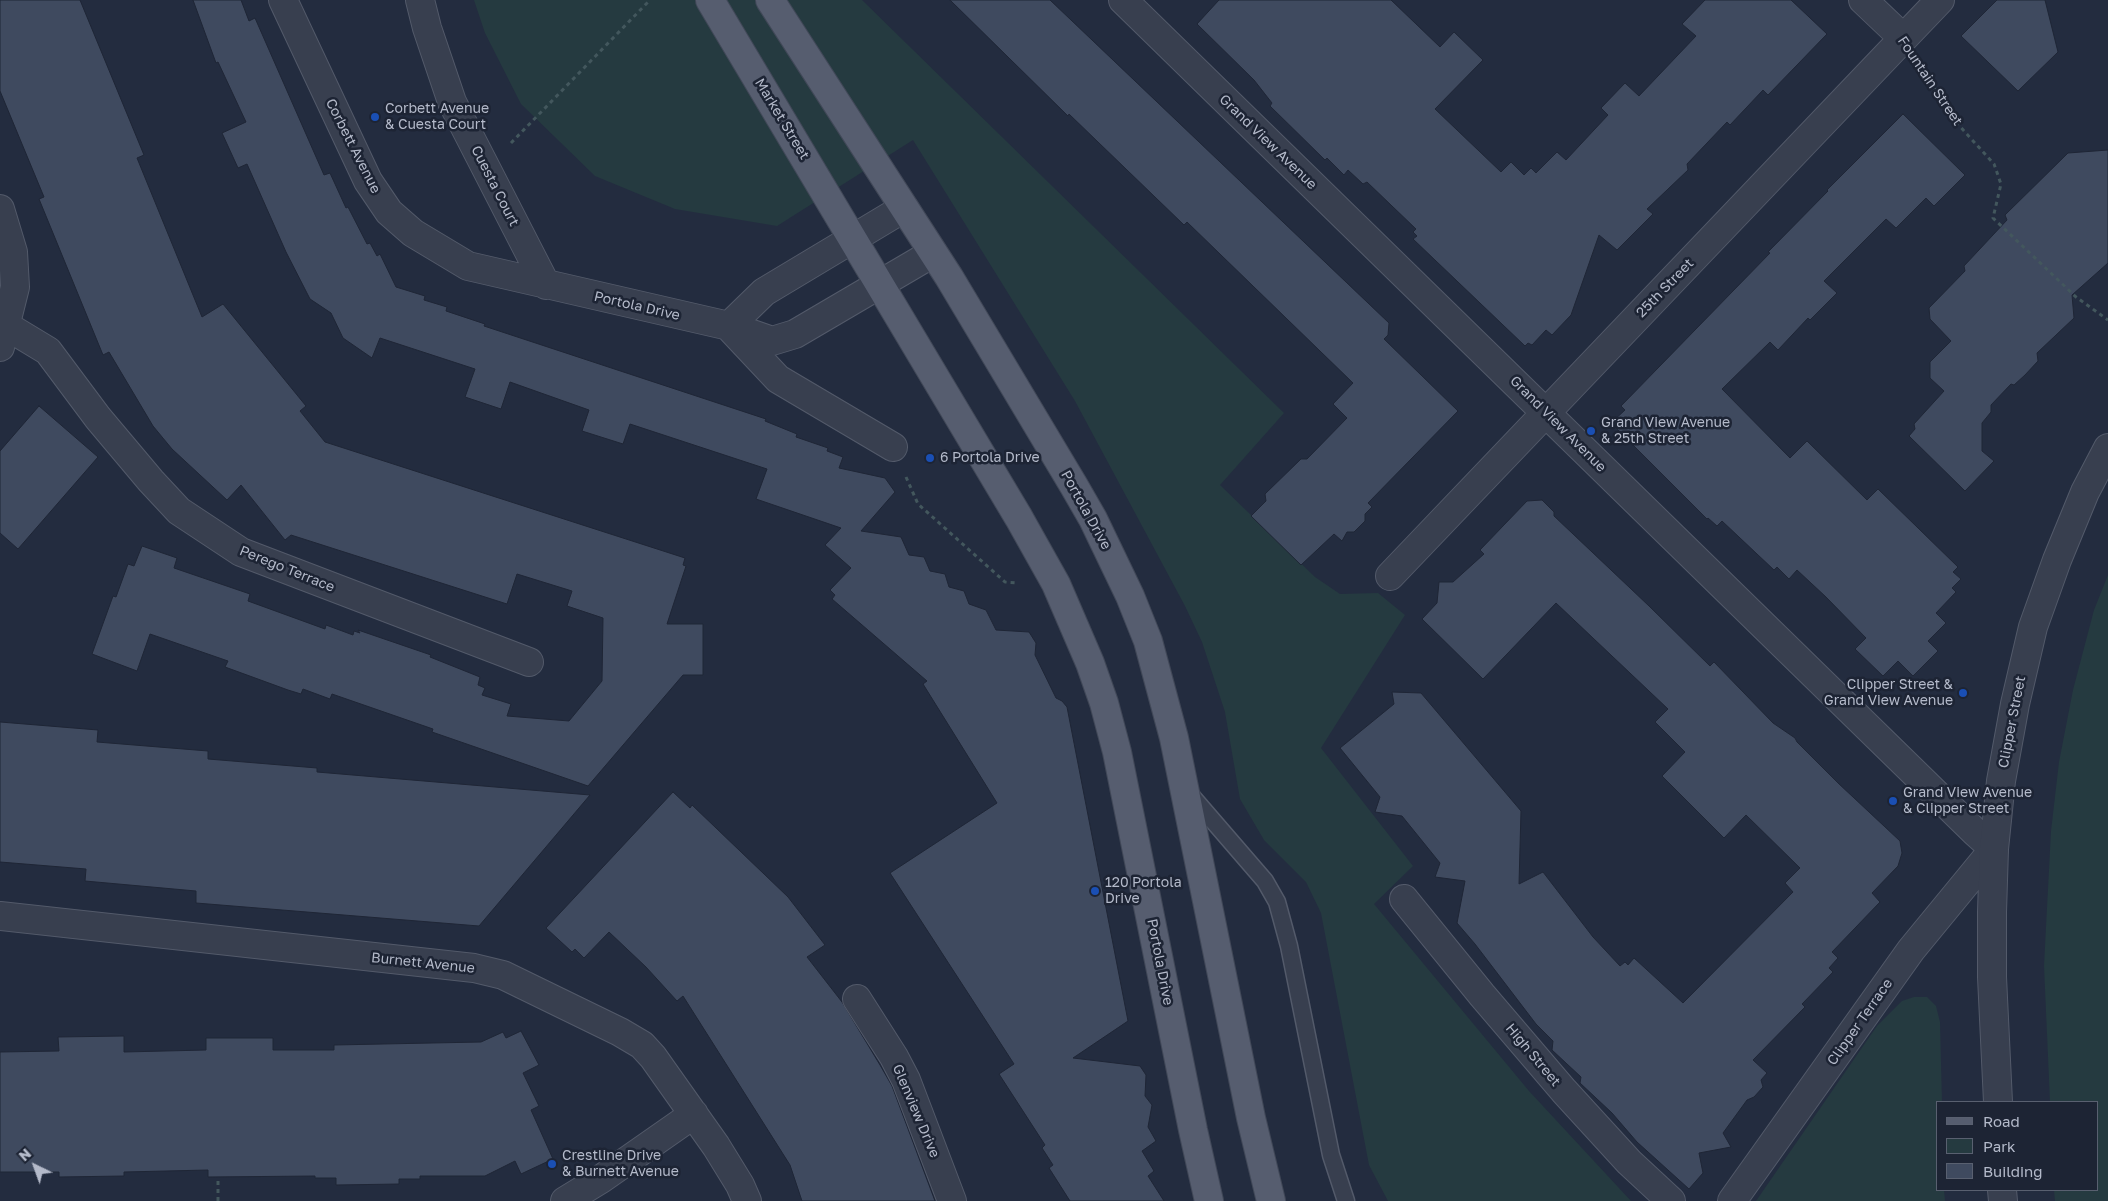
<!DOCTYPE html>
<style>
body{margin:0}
#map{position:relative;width:2108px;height:1201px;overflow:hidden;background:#232c3f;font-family:"Golos Text",sans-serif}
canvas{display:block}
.legend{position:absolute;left:1936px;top:1101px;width:162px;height:90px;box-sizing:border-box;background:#1d2434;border:1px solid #596070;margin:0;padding:6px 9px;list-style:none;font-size:15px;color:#b4baca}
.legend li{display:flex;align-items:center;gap:10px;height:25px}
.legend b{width:25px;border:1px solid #596070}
.north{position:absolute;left:10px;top:1141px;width:50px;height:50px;-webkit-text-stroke:4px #1d2434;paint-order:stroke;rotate:318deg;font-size:14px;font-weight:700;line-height:20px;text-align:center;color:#b4baca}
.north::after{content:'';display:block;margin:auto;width:18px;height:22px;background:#b4baca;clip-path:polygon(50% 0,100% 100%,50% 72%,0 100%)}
</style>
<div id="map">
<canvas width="2108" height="1201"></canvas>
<ul class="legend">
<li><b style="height:6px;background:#565d6f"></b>Road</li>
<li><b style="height:14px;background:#253a40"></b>Park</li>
<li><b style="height:14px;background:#3f4a5f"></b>Building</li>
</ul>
<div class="north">N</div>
</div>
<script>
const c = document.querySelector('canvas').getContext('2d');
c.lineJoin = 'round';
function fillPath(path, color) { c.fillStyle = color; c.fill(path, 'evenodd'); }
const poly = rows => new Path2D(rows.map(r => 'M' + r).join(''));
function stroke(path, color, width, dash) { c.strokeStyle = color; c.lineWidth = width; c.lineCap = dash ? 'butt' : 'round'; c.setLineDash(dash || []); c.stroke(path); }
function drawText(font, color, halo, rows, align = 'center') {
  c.font = font + ' "Golos Text",sans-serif'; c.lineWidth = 5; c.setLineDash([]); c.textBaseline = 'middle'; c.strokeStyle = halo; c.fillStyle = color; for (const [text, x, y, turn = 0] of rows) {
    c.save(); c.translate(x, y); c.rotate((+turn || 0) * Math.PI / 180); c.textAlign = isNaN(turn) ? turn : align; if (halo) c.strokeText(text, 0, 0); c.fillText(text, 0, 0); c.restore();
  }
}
fillPath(poly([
 [474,0,862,0,1284,413,1220,485,1315,577,1340,594,1378,593,1405,615,1321,748,1413,866,1374,904,1529,1091,1631,1201,1388,1201,1369,1165,1321,913,1306,882,1264,840,1240,799,1225,712,1202,642,1185,606,1075,401,913,140,777,226,675,209,595,176,521,104,485,33],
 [2108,575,2108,1201,2055,1201,2054,1190,2097,1190,2097,1102,2050,1102,2044,966,2051,831,2059,762,2073,690,2094,610],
 [1914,997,1927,997,1936,1006,1940,1022,1942,1102,1937,1102,1937,1190,1944,1190,1945,1201,1756,1201,1877,1026,1902,1001]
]), '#253a40');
const building = poly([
 [0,0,80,0,144,155,137,158,202,317,223,304,306,406,300,411,325,442,685,558,683,565,686,566,667,624,703,624,703,675,683,675,588,786,432,732,433,729,332,694,330,699,303,689,301,694,288,690,225,667,228,661,150,634,137,671,92,654,113,596,116,597,128,564,134,566,142,546,177,558,174,568,250,594,248,601,325,629,326,625,353,635,354,631,360,633,358,630,431,655,430,657,480,677,478,685,485,688,482,695,511,704,507,716,569,721,602,681,603,618,567,606,572,591,517,574,507,604,291,535,285,540,241,485,227,500,172,449,153,426,109,352,103,355,39,199,44,197,0,91,0,0],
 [193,0,241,0,249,21,255,18,324,175,330,173,346,208,348,207,367,244,370,243,377,256,380,254,396,287,425,296,424,300,447,307,446,311,485,324,484,326,766,419,765,421,797,434,796,437,828,448,827,451,843,457,839,468,885,478,895,492,861,531,901,537,909,555,924,557,930,571,945,574,949,587,964,591,969,604,986,610,996,630,1029,632,1036,643,1035,655,1056,698,1062,701,1067,707,1128,1021,1073,1058,1140,1066,1146,1075,1145,1096,1152,1105,1148,1127,1156,1141,1142,1151,1154,1171,1148,1176,1164,1201,1070,1201,1049,1168,1053,1165,1042,1148,1045,1145,999,1074,1014,1064,890,873,997,803,923,684,927,681,832,599,835,595,830,590,851,568,825,545,841,528,756,499,767,469,630,424,623,444,582,431,589,410,510,382,501,409,465,397,475,369,380,338,372,358,343,338,331,313,310,299,286,252,247,164,238,168,222,133,246,122,218,62,216,63,193,0],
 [950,0,1050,0,1389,323,1388,335,1384,339,1458,411,1368,503,1372,507,1365,514,1365,521,1354,532,1347,532,1342,541,1334,534,1301,565,1251,516,1266,501,1265,494,1301,459,1307,459,1347,418,1333,404,1353,383,1187,222,1184,225,1069,114,1068,116,950,0],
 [1219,0,1391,0,1440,47,1454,32,1483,60,1435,109,1501,172,1511,162,1524,175,1531,168,1536,173,1557,152,1566,160,1608,115,1601,108,1625,83,1639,96,1696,36,1682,24,1705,0,1791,0,1827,34,1768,95,1763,90,1730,125,1727,122,1687,164,1688,170,1647,209,1653,214,1617,250,1599,235,1571,315,1552,335,1546,330,1532,345,1528,343,1525,346,1413,239,1417,236,1413,232,1416,229,1367,182,1363,184,1348,170,1344,175,1327,158,1325,160,1270,106,1272,103,1254,80,1197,24,1219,0],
 [1997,0,2045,0,2058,52,2018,91,1961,36,1997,0],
 [1903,114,1965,175,1934,206,1926,198,1896,228,1886,219,1824,281,1837,293,1810,320,1808,318,1778,350,1770,342,1722,389,1790,458,1807,441,1867,500,1878,489,1958,567,1953,572,1961,579,1952,588,1956,592,1936,613,1946,623,1928,641,1938,651,1913,676,1898,661,1883,676,1855,649,1866,638,1826,597,1797,570,1789,579,1777,567,1774,570,1722,521,1717,526,1708,518,1707,519,1611,423,1625,410,1621,406,1770,253,1768,252,1828,191,1827,190,1903,114],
 [2108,150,2108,263,2072,295,2074,318,2037,353,2038,361,2025,375,2014,385,2011,384,1991,405,1991,412,1982,423,1982,451,1994,461,1965,491,1909,436,1915,429,1914,424,1944,391,1930,378,1930,362,1951,341,1930,319,1929,308,1965,271,1964,266,2007,220,2005,215,2068,153,2108,150],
 [39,406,98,457,18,549,0,533,0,451,39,406],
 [1542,500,1554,512,1554,516,1649,606,1710,666,1714,662,1773,723,1795,738,1797,742,1838,783,1900,841,1902,853,1898,866,1872,893,1880,902,1832,952,1838,958,1829,968,1833,972,1802,1004,1805,1007,1753,1060,1767,1073,1761,1080,1763,1087,1754,1097,1747,1100,1723,1133,1731,1147,1699,1153,1703,1173,1689,1189,1637,1142,1612,1113,1580,1083,1581,1077,1552,1050,1553,1041,1536,1024,1475,944,1457,923,1465,881,1435,877,1440,863,1402,816,1375,812,1380,797,1340,748,1394,704,1392,692,1421,693,1521,811,1519,884,1543,872,1593,937,1620,966,1625,962,1628,965,1634,958,1683,1003,1793,892,1785,883,1800,868,1746,815,1724,838,1662,776,1685,752,1655,722,1668,709,1556,603,1483,679,1422,619,1437,603,1439,582,1453,582,1484,554,1480,550,1527,501,1542,500],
 [0,722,98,730,97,742,208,751,208,759,317,768,317,772,590,795,479,926,196,903,196,891,85,881,86,869,0,862,0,722],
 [673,792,690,808,692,805,788,897,825,945,807,957,842,1002,880,1065,892,1086,935,1201,802,1201,790,1165,683,996,677,1001,646,967,609,932,584,958,575,949,572,952,546,928,673,792],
 [521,1031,539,1065,523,1073,539,1106,531,1110,553,1159,521,1174,515,1161,485,1176,420,1176,420,1179,399,1179,399,1184,336,1185,336,1178,315,1178,315,1176,208,1177,208,1170,124,1172,124,1176,59,1177,59,1172,0,1172,0,1052,59,1051,58,1037,124,1036,124,1052,206,1050,206,1038,273,1038,273,1050,334,1050,334,1045,481,1042,503,1032,506,1038,521,1031]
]);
fillPath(building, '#3f4a5f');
stroke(building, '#1f2636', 1);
const service = poly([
 [1189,793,1265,881,1277,902,1289,946,1331,1155,1346,1201]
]);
const minor = poly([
 [283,0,368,181,389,212,413,233,468,266,729,326,772,341,795,334,933,253],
 [420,0,427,28,452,102,546,285],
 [1123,0,1974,831,1994,849,1911,950,1732,1201],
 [1863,0,1903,38],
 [0,209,13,252,15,287,0,347],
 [5,325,48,351,98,418,151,481,179,511,241,552,529,662],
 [729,326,764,292,904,208],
 [731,329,778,379,893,447],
 [1390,576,1940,0],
 [1404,899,1482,995,1564,1091,1629,1162,1671,1201],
 [0,916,474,968,503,975,620,1032,642,1045,653,1057,716,1146,740,1185,747,1201],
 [857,999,894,1057,906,1080,952,1201],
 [565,1201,601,1179,694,1114]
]);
const tertiary = poly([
 [1998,1102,1992,977,1992,912,1994,849,2001,781,2015,704,2033,627,2057,560,2085,492,2108,448],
 [2002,1190,2003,1201]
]);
const primary = poly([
 [710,0,1019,518,1056,584,1090,663,1104,703,1117,752,1193,1130,1209,1201],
 [770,0,949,277,1074,486,1093,519,1130,596,1148,641,1174,738,1251,1118,1271,1201]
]);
stroke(service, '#535a6a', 19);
stroke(minor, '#535a6a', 30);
stroke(tertiary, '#535a6a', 30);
stroke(primary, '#414858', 30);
stroke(poly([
 [1922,68,1955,121,1994,164,2001,184,1993,218,2076,297,2108,320],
 [511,143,650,0],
 [906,477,918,504,1005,582,1018,583],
 [218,1201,218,1177]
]), '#43575d', 3, [4, 4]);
stroke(service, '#383f4f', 16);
stroke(minor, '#383f4f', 28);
stroke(tertiary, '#383f4f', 28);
stroke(primary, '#565d6f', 28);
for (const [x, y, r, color] of [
 [375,117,5,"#1a4fb4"],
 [1591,431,5,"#1a4fb4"],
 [930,458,5,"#1a4fb4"],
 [1963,693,5,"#1a4fb4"],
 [1893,801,5,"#1a4fb4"],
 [1095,891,5,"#1a4fb4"],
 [552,1164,5,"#1a4fb4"]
]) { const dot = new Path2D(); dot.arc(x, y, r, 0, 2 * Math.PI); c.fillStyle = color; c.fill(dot); stroke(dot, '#1d2434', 2); }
drawText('14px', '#b4baca', '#1d2434', [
 ["Fountain Street",1930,81,56],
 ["Market Street",782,119,59],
 ["Grand View Avenue",1268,142,44],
 ["Corbett Avenue",353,146,63],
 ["Cuesta Court",495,186,63],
 ["25th Street",1665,288,-46],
 ["Portola Drive",637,306,13],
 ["Grand View Avenue",1558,424,45],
 ["Portola Drive",1086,510,61],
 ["Perego Terrace",287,569,22],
 ["Clipper Street",2012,722,-79],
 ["Portola Drive",1160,962,79],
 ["Burnett Avenue",423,963,6],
 ["Clipper Terrace",1860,1022,-55],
 ["High Street",1533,1055,50],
 ["Glenview Drive",916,1111,67]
]);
drawText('14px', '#b4baca', '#1d2434', [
 ["Corbett Avenue",385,109],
 ["& Cuesta Court",385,125],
 ["Grand View Avenue",1601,423],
 ["& 25th Street",1601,439],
 ["6 Portola Drive",940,458],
 ["Clipper Street &",1953,685,"right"],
 ["Grand View Avenue",1953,701,"right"],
 ["Grand View Avenue",1903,793],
 ["& Clipper Street",1903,809],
 ["120 Portola",1105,883],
 ["Drive",1105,899],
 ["Crestline Drive",562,1156],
 ["& Burnett Avenue",562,1172]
], 'left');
</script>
